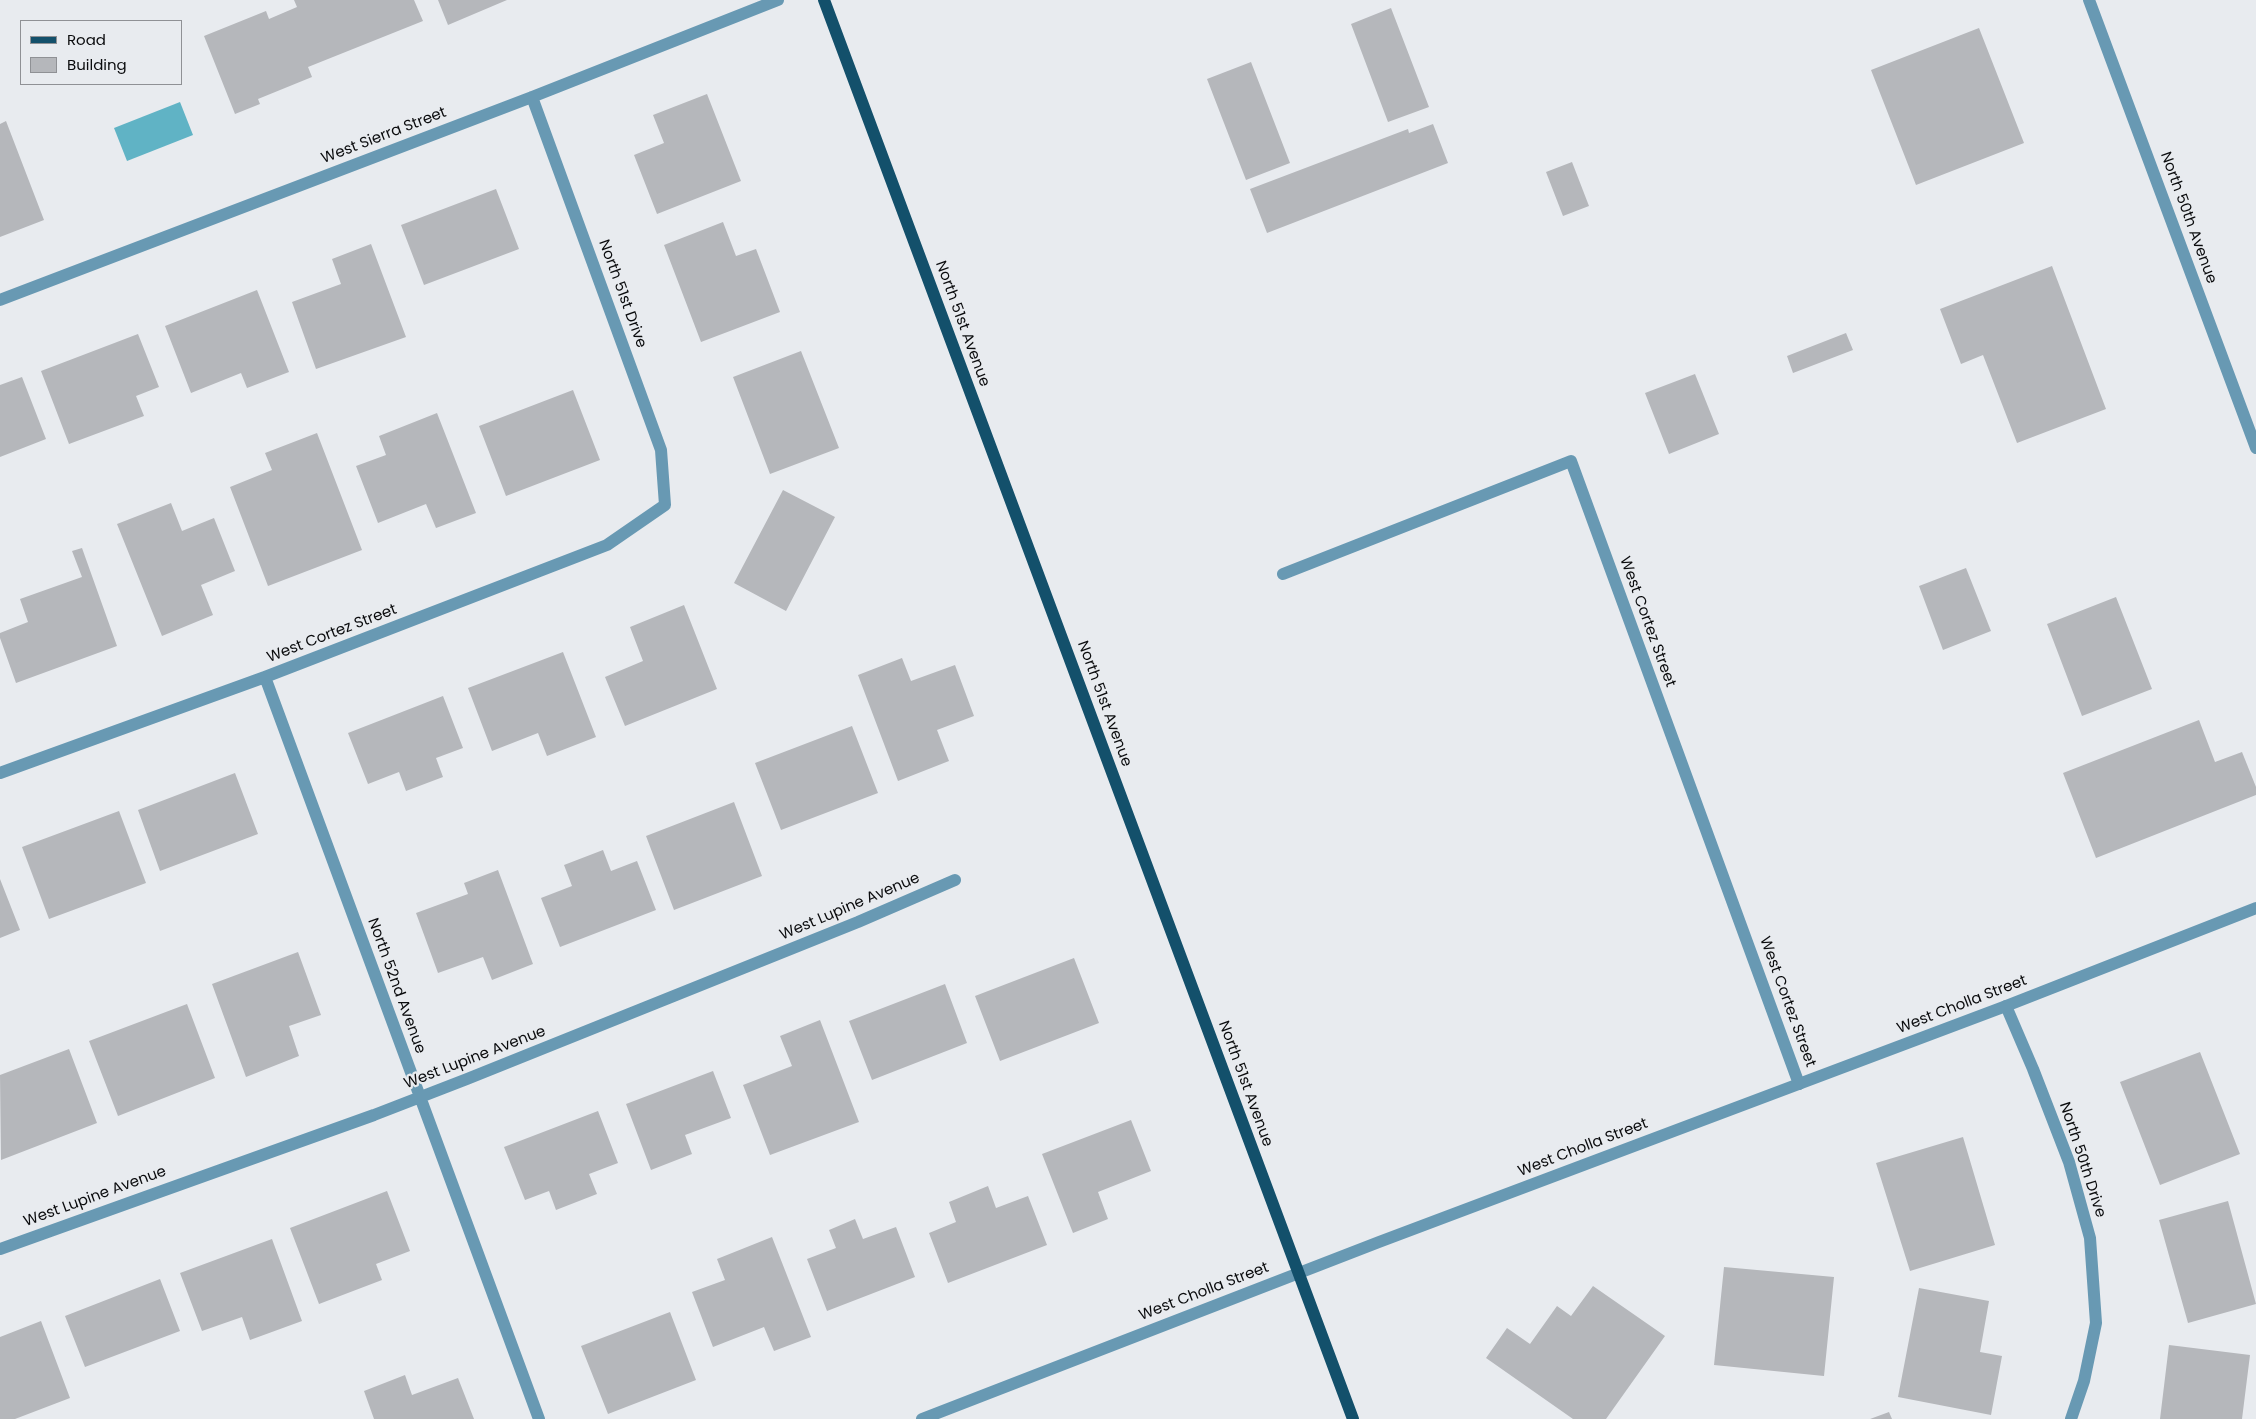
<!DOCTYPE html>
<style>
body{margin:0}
#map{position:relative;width:2256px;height:1419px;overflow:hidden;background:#e8ebef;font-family:Poppins,sans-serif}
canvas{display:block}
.legend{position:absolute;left:20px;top:20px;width:162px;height:65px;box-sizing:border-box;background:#e8ebef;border:1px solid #8f9195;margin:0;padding:6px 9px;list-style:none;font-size:15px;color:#0a0b0d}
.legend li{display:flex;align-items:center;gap:10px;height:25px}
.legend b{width:25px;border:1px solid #8f9195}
</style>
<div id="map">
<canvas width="2256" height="1419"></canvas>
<ul class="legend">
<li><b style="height:6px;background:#13506b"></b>Road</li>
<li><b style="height:14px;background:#b5b7bb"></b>Building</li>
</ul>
</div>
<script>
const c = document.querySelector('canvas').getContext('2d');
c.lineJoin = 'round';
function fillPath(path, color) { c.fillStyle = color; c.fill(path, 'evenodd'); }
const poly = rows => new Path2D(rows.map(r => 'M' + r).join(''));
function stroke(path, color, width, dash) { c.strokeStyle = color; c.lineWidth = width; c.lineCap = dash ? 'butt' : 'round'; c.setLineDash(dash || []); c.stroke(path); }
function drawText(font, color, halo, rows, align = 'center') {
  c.font = font + ' Poppins,sans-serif'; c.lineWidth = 4.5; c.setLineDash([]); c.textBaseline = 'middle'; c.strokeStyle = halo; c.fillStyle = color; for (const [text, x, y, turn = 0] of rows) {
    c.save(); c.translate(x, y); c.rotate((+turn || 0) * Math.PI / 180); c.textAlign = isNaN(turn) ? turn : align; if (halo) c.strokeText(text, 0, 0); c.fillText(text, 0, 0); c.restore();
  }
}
fillPath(poly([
 [180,102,193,135,127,161,114,128]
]), '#60b3c5');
fillPath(poly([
 [294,0,414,0,423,21,308,67,312,77,258,99,260,104,235,114,204,36,266,11,269,19,297,7],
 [438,0,507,0,448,25],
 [1391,8,1429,107,1388,122,1351,24],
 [1979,28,2024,143,1916,185,1871,70],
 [1251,62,1290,163,1246,180,1207,79],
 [707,94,741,181,657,214,634,155,664,143,653,115],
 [6,121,44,220,0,237,0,124],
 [1433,124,1448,163,1267,233,1250,189,1408,129,1409,133],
 [1572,162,1589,206,1563,216,1546,172],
 [496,189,519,249,424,285,401,225],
 [723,222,736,256,756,249,780,312,701,342,664,245],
 [371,244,406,337,316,369,292,302,341,284,332,259],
 [2052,266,2106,409,2017,443,1983,355,1961,364,1940,309],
 [257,290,289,372,247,388,241,373,191,393,165,326],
 [1846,333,1853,350,1793,373,1787,356],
 [138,334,159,387,136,396,144,416,69,444,41,371],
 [801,351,839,448,770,474,733,377],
 [1695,374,1719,434,1669,454,1645,393],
 [22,377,46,439,0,457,0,385],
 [573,390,600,460,506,496,479,426],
 [437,413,476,513,436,528,426,504,378,523,356,466,386,455,379,436],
 [317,433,362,550,268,586,230,487,272,470,265,453],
 [783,490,835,517,786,611,734,583],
 [171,503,182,531,214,518,235,571,201,585,213,615,162,636,117,524],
 [82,548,117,646,16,683,0,638,0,633,28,622,20,599,82,577,72,551],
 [1966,568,1991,631,1943,650,1919,586],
 [2116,597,2152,689,2082,716,2047,624],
 [684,605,717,689,625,726,605,677,643,661,630,627],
 [563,652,596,737,547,756,538,733,492,751,468,688],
 [902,658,911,681,955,665,974,716,937,730,949,761,898,781,858,675],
 [443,696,463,748,436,758,443,777,406,791,399,772,368,784,348,733],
 [2199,720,2215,762,2242,752,2256,787,2256,795,2096,858,2063,773],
 [852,726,878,793,781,830,755,763],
 [235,773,258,834,160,871,138,810],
 [734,802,762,876,674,910,646,836],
 [119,811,146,883,49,919,22,847],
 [603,850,611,871,637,861,656,910,560,947,541,898,572,886,564,865],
 [498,870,533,964,492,980,483,957,438,973,416,913,468,894,464,883],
 [0,879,20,930,0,938],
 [298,952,321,1015,289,1026,299,1056,246,1077,212,984],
 [1074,958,1099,1023,1000,1061,975,996],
 [945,984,967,1043,872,1080,849,1021],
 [187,1004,215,1078,118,1116,89,1041],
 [820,1020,859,1122,770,1155,743,1085,792,1066,780,1036],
 [69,1049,97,1123,1,1160,0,1075],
 [2200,1052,2240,1154,2160,1185,2120,1082],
 [713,1071,731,1118,685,1135,692,1154,651,1170,626,1104],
 [598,1111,618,1163,589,1174,597,1194,556,1210,549,1191,525,1200,504,1147],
 [1131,1120,1151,1171,1098,1192,1108,1219,1073,1233,1042,1154],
 [1963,1137,1995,1245,1910,1271,1876,1163],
 [988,1186,996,1208,1028,1196,1047,1245,948,1283,929,1233,956,1222,949,1202],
 [387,1191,410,1251,376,1264,382,1280,319,1304,290,1228],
 [2228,1201,2256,1304,2188,1323,2159,1220],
 [855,1219,863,1239,896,1227,915,1277,827,1311,807,1259,836,1248,829,1230],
 [772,1237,811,1337,774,1351,764,1327,713,1347,692,1292,725,1280,717,1259],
 [272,1239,302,1321,250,1340,242,1317,202,1331,180,1273],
 [1724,1267,1834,1277,1824,1376,1714,1365],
 [160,1279,180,1331,85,1367,65,1316],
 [1593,1286,1665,1336,1606,1419,1573,1419,1486,1358,1507,1328,1530,1344,1557,1306,1571,1316],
 [1919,1288,1989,1301,1980,1352,2002,1356,1991,1415,1898,1397],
 [670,1312,696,1380,608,1414,581,1346],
 [41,1321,70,1398,15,1419,0,1419,0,1337],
 [2169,1345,2250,1355,2242,1419,2160,1419],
 [405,1375,412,1395,458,1378,474,1419,374,1419,364,1391],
 [1889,1412,1892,1419,1870,1419]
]), '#b5b7bb');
stroke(poly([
 [2089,0,2256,448],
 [0,300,532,97,778,0],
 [1283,574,1571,461,1799,1084],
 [265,677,539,1419],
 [0,773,265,677,607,545,665,505,661,450,532,97],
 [2006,1006,2033,1069,2069,1162,2090,1238,2096,1323,2084,1381,2071,1419],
 [0,1249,374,1115,467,1079,858,922,955,880]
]), '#6899b3', 12);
stroke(poly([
 [922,1419,1379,1242,2006,1006,2256,908]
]), '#6899b3', 12);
stroke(poly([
 [824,0,1353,1419]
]), '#13506b', 12);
drawText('15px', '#0a0b0d', '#e8ebef', [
 ["West Sierra Street",384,136,-21],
 ["North 50th Avenue",2188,218,70],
 ["North 51st Drive",622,294,70],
 ["North 51st Avenue",962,324,70],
 ["West Cortez Street",1647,622,70],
 ["West Cortez Street",332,634,-21],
 ["North 51st Avenue",1104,704,70],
 ["West Lupine Avenue",850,907,-23],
 ["North 52nd Avenue",396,986,70],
 ["West Cortez Street",1787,1002,70],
 ["West Cholla Street",1962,1005,-21],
 ["West Lupine Avenue",475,1058,-21],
 ["North 51st Avenue",1245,1084,70],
 ["West Cholla Street",1583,1148,-21],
 ["North 50th Drive",2082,1160,72],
 ["West Lupine Avenue",95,1197,-20],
 ["West Cholla Street",1204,1292,-21]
]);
</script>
